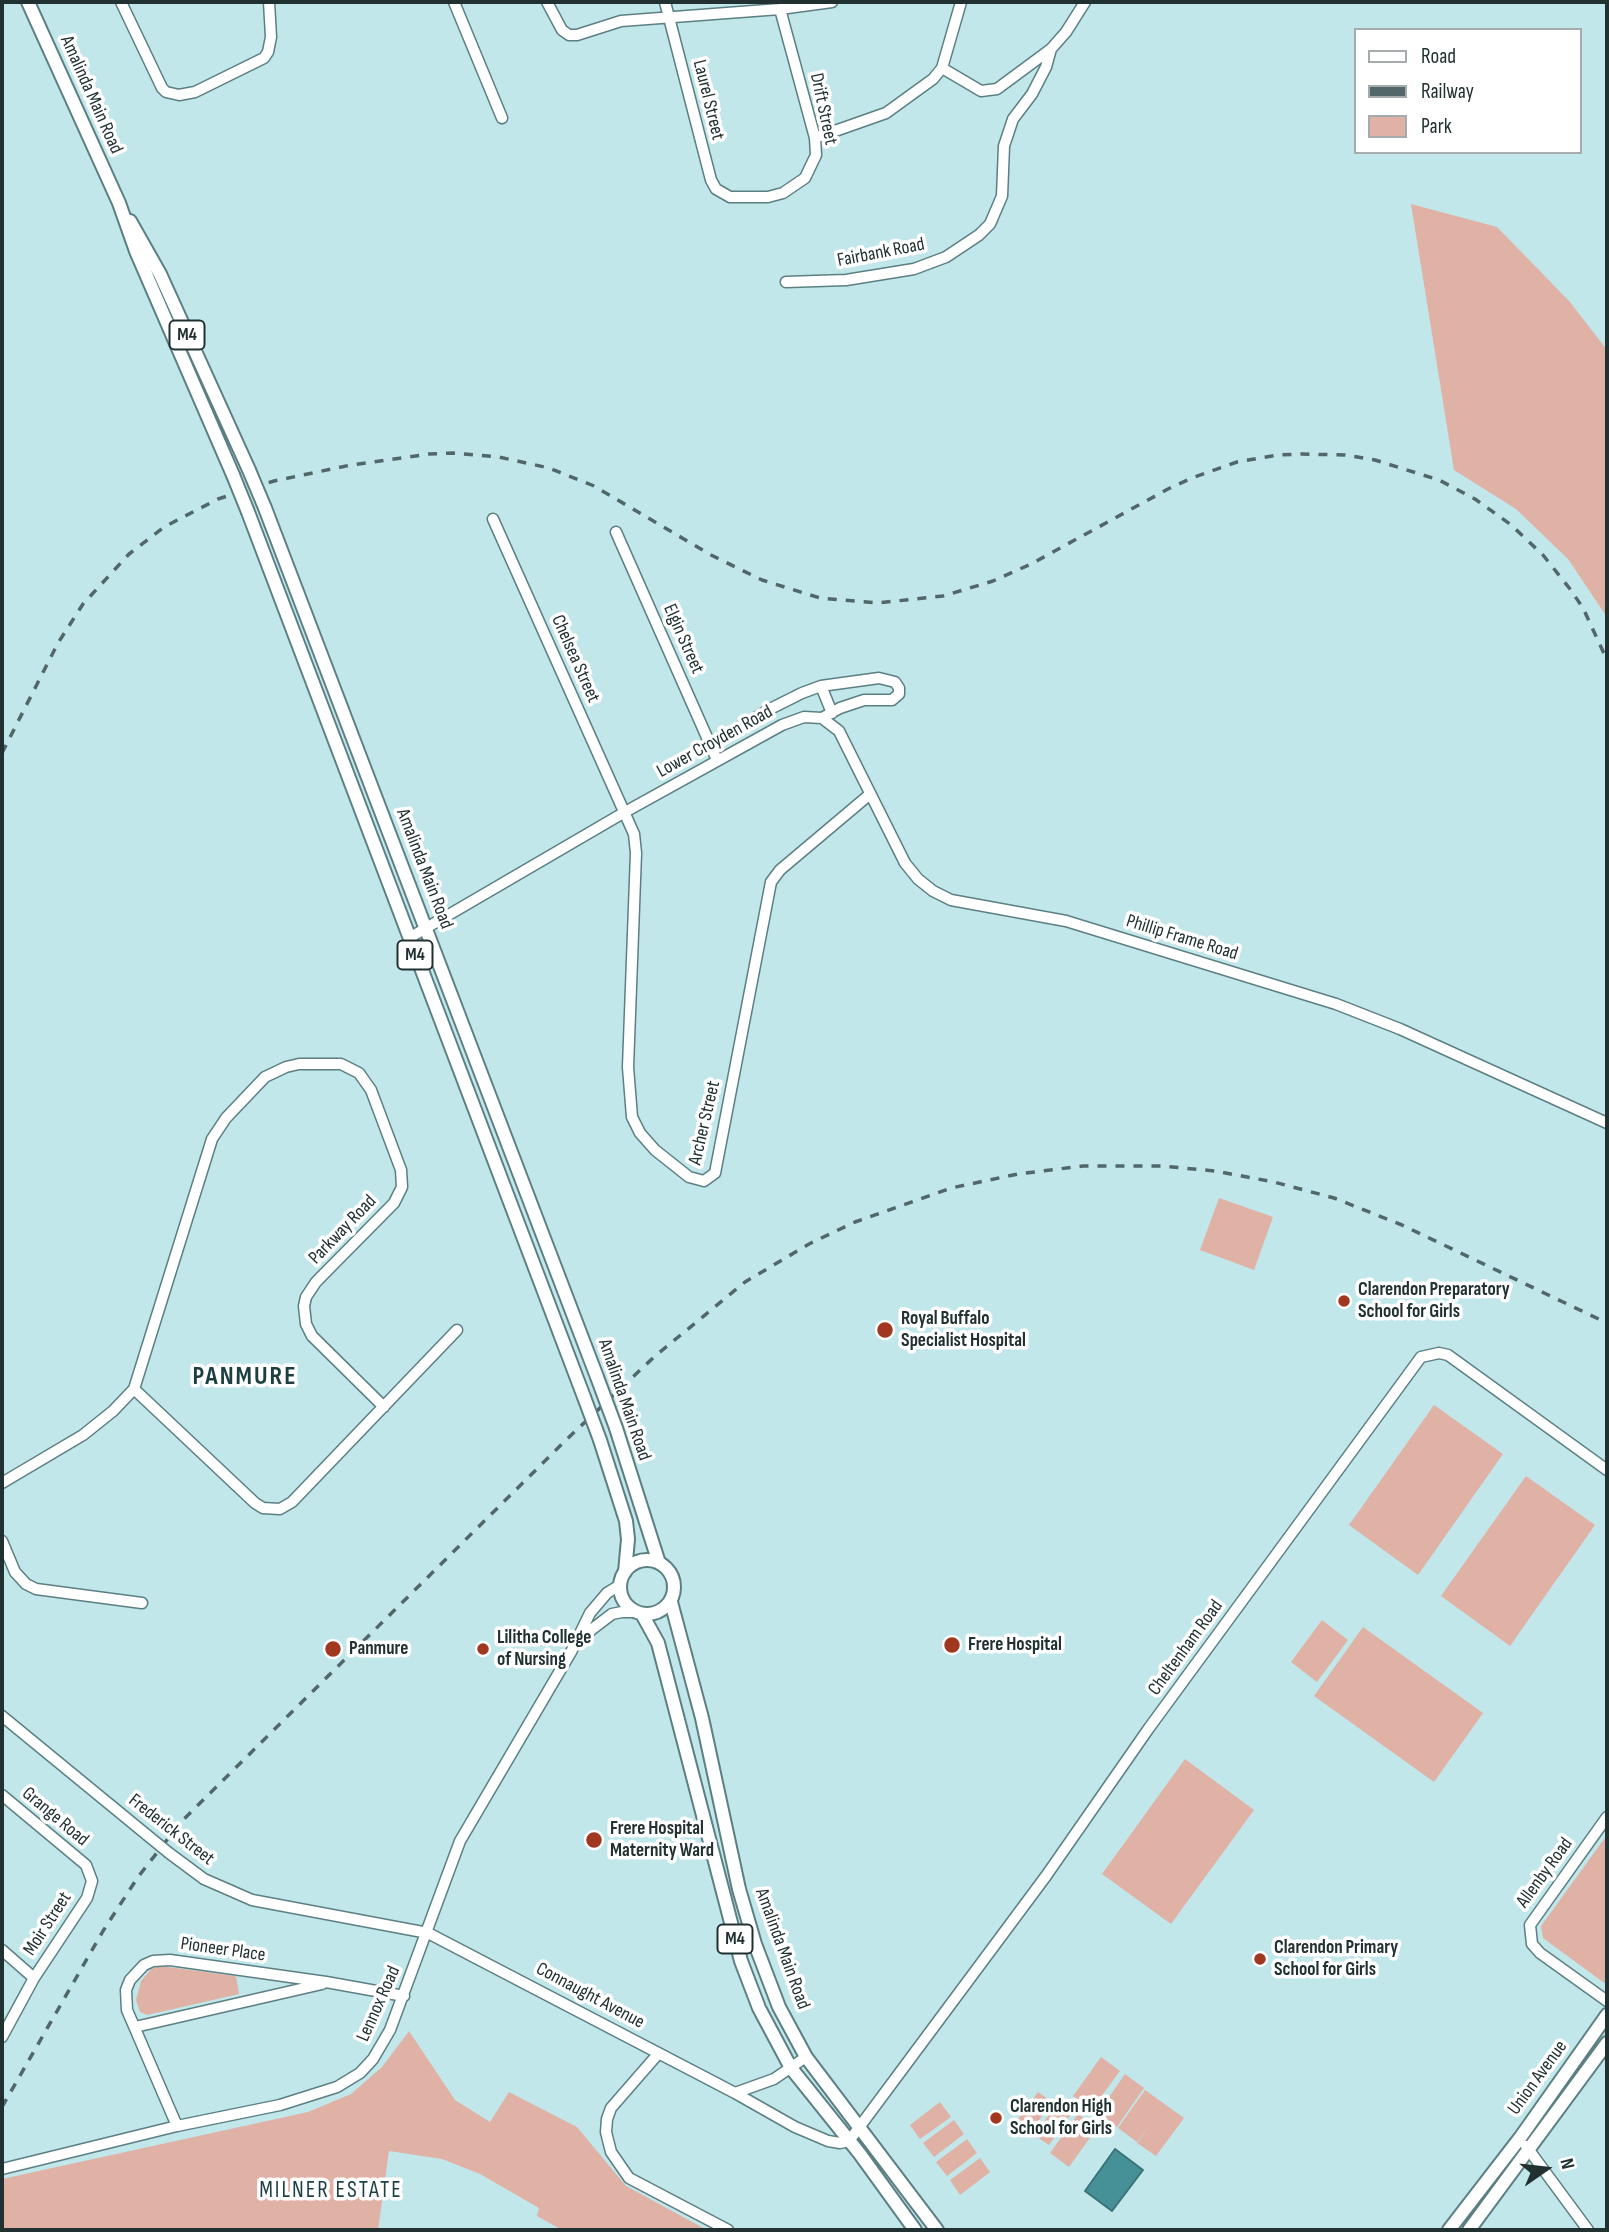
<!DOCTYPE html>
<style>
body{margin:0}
#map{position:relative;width:1609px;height:2232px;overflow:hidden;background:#c1e7eb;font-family:"Sofia Sans Condensed",sans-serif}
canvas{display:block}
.frame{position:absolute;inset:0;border:4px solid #213031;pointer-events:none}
.legend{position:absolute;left:1354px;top:28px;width:228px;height:126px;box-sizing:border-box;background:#fff;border:2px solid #a6acad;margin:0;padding:9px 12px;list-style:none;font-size:21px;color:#213031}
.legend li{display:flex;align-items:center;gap:14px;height:35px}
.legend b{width:35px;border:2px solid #a6acad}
.north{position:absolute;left:1511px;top:2134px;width:70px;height:70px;-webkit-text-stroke:5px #fff;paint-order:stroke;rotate:76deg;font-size:19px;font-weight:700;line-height:28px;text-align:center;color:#213031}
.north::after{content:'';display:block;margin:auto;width:24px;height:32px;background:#213031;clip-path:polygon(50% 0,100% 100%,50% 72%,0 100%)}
</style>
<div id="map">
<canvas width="1609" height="2232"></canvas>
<div class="frame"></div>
<ul class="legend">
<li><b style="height:9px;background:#fff"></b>Road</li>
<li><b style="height:9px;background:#516769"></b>Railway</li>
<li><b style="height:19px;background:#e0b1a5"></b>Park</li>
</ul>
<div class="north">N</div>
</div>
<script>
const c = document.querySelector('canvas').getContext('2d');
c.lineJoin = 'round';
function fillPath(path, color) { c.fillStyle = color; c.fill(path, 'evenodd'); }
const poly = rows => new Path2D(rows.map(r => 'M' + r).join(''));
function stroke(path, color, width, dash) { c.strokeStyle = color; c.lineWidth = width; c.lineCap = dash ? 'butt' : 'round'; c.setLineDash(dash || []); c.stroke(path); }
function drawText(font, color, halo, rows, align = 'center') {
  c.font = font + ' "Sofia Sans Condensed",sans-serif'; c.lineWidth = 7; c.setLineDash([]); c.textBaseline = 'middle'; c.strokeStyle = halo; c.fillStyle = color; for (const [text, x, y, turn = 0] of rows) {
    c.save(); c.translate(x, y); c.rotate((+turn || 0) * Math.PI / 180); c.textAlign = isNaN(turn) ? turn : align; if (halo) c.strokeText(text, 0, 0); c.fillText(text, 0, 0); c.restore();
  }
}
fillPath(poly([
 [1411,204,1497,227,1570,302,1607,350,1607,617,1568,559,1516,509,1454,470],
 [1219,1198,1273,1217,1254,1270,1200,1250],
 [1434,1405,1503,1454,1418,1575,1349,1525],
 [1526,1476,1595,1525,1510,1646,1441,1596],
 [1322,1620,1348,1640,1317,1682,1291,1662],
 [1363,1627,1483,1713,1434,1782,1314,1696],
 [1185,1759,1254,1810,1171,1924,1102,1874],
 [1607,1835,1607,1985,1543,1938,1541,1926],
 [160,1966,236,1976,239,1994,147,2015,140,2012,136,2000,141,1981,151,1969],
 [409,2031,455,2100,490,2122,509,2092,577,2127,626,2186,707,2230,562,2230,537,2216,539,2208,480,2174,442,2159,389,2151,378,2230,2,2230,2,2179,308,2112,351,2094,382,2067],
 [1101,2057,1120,2071,1092,2109,1073,2096],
 [1125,2074,1144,2088,1117,2127,1098,2113],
 [1145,2090,1184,2118,1156,2156,1137,2143,1151,2123,1137,2142,1118,2128],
 [1038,2092,1052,2102,1030,2133,1016,2122],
 [940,2102,951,2117,920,2139,910,2125],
 [1057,2104,1071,2114,1049,2145,1034,2135],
 [1078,2114,1097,2128,1069,2167,1050,2153],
 [954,2120,964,2134,934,2157,923,2143],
 [967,2139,977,2153,947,2176,936,2162],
 [980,2158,990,2172,960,2195,950,2180]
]), '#e0b1a5');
const water = poly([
 [1115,2149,1143,2170,1112,2211,1085,2191,1115,2149]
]);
fillPath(water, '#469097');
stroke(water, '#3b7378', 2);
const minor = poly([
 [121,2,162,88,166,92,179,95,195,92,264,58,268,52,271,37,269,2],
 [454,2,502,118],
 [547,2,562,30,569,35,577,35,621,21,780,9,832,2],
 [665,2,711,180,716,189,730,197,768,197,783,193,805,178,816,155,815,138,780,9],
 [942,68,981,91,997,89,1051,49,1066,32,1085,2],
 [815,138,886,113,933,79,942,68,961,2],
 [786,282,846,280,914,269,946,257,979,235,990,224,1002,196,1004,146,1013,119,1032,94,1046,67,1051,49],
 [493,519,634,834,636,853,628,1067,632,1117,640,1133,655,1150,689,1177,704,1181,715,1173,771,882,780,870,869,795],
 [616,532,717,760],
 [821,686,832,713],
 [822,718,839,731,905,863,918,879,933,891,951,900,1066,921,1336,1004,1400,1029,1607,1123],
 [409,938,625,812,782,725,804,717,822,718,840,708,864,700,892,700,899,694,899,688,895,682,879,678,821,686,802,693,772,708,710,744],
 [134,1389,255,1503,263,1508,280,1509,292,1502,457,1330],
 [2,1483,83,1435,113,1411,134,1389,212,1139,226,1118,265,1077,286,1067,299,1064,341,1064,359,1073,371,1090,401,1170,402,1187,394,1203,316,1282,306,1297,304,1306,306,1324,312,1336,384,1407],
 [2,1541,15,1572,26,1584,36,1589,142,1603],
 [579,1643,591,1630,612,1614,622,1612,636,1612],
 [2,1716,147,1835],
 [2,1795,86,1865,92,1881,87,1898,34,1978,2,2037],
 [1607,1817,1530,1925,1532,1944,1540,1953,1607,2001],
 [169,1853,204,1879,252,1900,428,1933,735,2093,795,2127,828,2141,840,2143,849,2141,1046,1876,1149,1728,1421,1357,1439,1353,1448,1355,1607,1470],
 [2,1950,34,1978],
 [135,2027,322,1984],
 [658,2054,611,2108,607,2119,606,2132,611,2152,629,2178,728,2230],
 [735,2093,774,2079,806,2057],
 [177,2126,127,2010,126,1990,130,1980,144,1965,153,1961,170,1960,326,1982,404,1996],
 [1526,2146,1588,2230],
 [2,2169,177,2126,280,2105,337,2087,360,2073,373,2059,390,2030,460,1841,571,1652,590,1613,607,1593,620,1585]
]);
const major = poly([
 [28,2,119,203,136,251,233,475],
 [130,221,160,274,249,470],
 [265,508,597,1377],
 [248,512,584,1397],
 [616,1428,659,1563],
 [600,1440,626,1521,628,1539,625,1572],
 '620 1587a27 27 0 1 1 54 0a27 27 0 1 1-54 0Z',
 [671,1602,702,1718,739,1889,755,1944,779,2007,806,2057,937,2230],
 [642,1614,658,1643,741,1961,759,2008,791,2068,860,2154,915,2230],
 [1449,2230,1520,2138,1607,2015],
 [1469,2230,1607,2043]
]);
stroke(minor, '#5b7f82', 13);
stroke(major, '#5b7f82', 16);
stroke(minor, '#fff', 10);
stroke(major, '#fff', 12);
stroke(poly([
 [2,753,58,643,83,604,129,554,164,527,218,499,274,481,351,465,429,454,453,453,499,457,549,468,594,486,711,555,762,580,820,598,877,603,943,596,993,581,1031,564,1168,489,1192,478,1237,462,1278,455,1302,454,1345,455,1375,460,1439,480,1475,499,1510,524,1543,555,1570,589,1583,608,1607,660],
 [2,2107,103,1931,138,1877,181,1822,566,1440,654,1357,745,1282,809,1244,855,1222,951,1188,1018,1174,1083,1166,1162,1166,1215,1171,1274,1182,1334,1198,1402,1225,1607,1323]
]), '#516769', 3.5, [9, 9]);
const minorBridge = poly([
 [147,1835,169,1853]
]);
const majorBridge = poly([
 [249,470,265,508],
 [233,475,248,512],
 [597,1377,616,1428],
 [584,1397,600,1440]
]);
stroke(minorBridge, '#5b7f82', 13, []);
stroke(majorBridge, '#5b7f82', 16, []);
stroke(minorBridge, '#fff', 10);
stroke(majorBridge, '#fff', 12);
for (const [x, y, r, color] of [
 [1344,1301,7,"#a0371e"],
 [885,1330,9,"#a0371e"],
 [952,1645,9,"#a0371e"],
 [333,1649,9,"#a0371e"],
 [483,1649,7,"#a0371e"],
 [594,1840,9,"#a0371e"],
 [1260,1959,7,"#a0371e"],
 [996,2118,7,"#a0371e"]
]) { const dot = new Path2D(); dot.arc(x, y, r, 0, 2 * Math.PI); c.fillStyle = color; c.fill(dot); stroke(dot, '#fff', 2.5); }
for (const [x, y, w] of [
 [187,335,35],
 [415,955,35],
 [735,1939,35]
]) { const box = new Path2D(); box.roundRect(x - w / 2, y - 14.5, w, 29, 5); c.fillStyle = '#fff'; c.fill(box); stroke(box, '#213031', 2); }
drawText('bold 18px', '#213031', null, [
 ["M4",187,335],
 ["M4",415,955],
 ["M4",735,1939]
]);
drawText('19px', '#213031', '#fff', [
 ["Amalinda Main Road",91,95,66],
 ["Laurel Street",708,100,76],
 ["Drift Street",823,109,78],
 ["Fairbank Road",881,253,-11],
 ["Elgin Street",683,639,66],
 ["Chelsea Street",575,659,66],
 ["Lower Croyden Road",715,742,-29],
 ["Amalinda Main Road",424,869,69],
 ["Phillip Frame Road",1182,938,17],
 ["Archer Street",705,1123,-77],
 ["Parkway Road",343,1230,-46],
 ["Amalinda Main Road",624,1400,71],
 ["Cheltenham Road",1186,1648,-54],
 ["Grange Road",55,1817,40],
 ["Frederick Street",171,1830,38],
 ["Allenby Road",1545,1873,-54],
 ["Moir Street",48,1924,-57],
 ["Amalinda Main Road",782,1949,70],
 ["Pioneer Place",223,1950,8],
 ["Connaught Avenue",590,1996,28],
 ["Lennox Road",379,2004,-66],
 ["Union Avenue",1538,2078,-54]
]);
drawText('bold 19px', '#213031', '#fff', [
 ["Clarendon Preparatory",1358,1290],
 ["School for Girls",1358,1312],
 ["Royal Buffalo",901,1319],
 ["Specialist Hospital",901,1341],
 ["Lilitha College",497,1638],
 ["of Nursing",497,1660],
 ["Frere Hospital",968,1645],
 ["Panmure",349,1649],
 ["Frere Hospital",610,1829],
 ["Maternity Ward",610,1851],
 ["Clarendon Primary",1274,1948],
 ["School for Girls",1274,1970],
 ["Clarendon High",1010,2107],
 ["School for Girls",1010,2129]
], 'left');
c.letterSpacing = '2px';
drawText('23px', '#1d3f42', '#fff', [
 ["MILNER ESTATE",331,2191]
]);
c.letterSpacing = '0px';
c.letterSpacing = '2px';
drawText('bold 26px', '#1d3f42', '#fff', [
 ["PANMURE",245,1377]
]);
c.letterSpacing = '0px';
</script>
